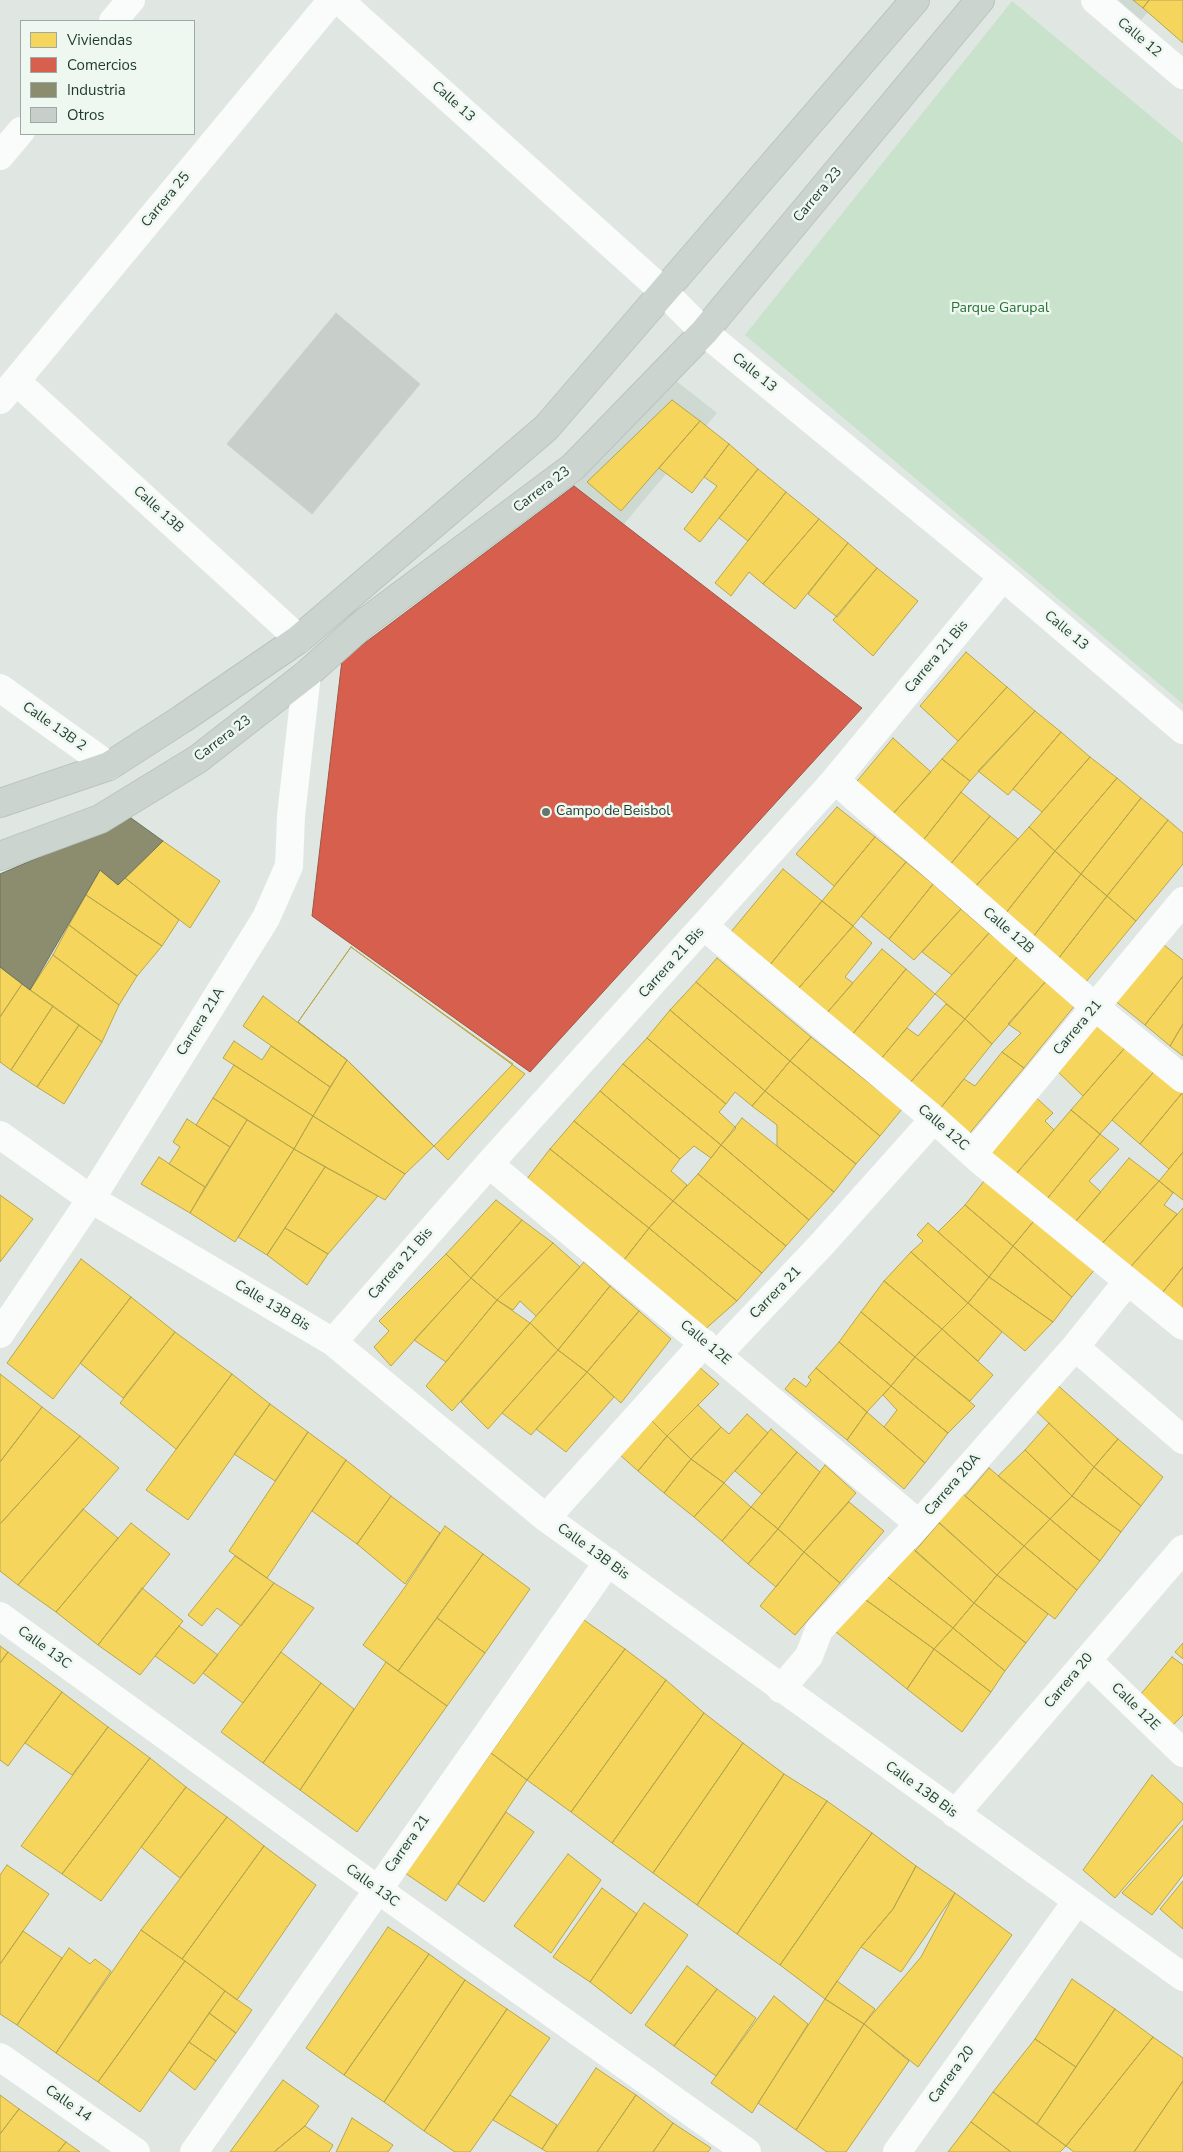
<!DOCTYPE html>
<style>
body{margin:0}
#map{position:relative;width:1183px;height:2152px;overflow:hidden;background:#e0e7e3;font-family:"Nunito Sans",sans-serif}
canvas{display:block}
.legend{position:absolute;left:20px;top:20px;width:175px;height:115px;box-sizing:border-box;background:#eef7f0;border:1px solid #9baba2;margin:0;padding:6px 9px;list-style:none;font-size:15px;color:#1f3a2d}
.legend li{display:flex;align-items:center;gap:10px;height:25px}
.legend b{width:25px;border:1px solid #9baba2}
</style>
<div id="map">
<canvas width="1183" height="2152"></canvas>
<ul class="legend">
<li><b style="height:14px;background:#f6d55c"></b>Viviendas</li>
<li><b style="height:14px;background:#d6604d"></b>Comercios</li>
<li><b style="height:14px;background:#8c8c6e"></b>Industria</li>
<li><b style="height:14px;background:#c8ceca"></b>Otros</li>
</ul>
</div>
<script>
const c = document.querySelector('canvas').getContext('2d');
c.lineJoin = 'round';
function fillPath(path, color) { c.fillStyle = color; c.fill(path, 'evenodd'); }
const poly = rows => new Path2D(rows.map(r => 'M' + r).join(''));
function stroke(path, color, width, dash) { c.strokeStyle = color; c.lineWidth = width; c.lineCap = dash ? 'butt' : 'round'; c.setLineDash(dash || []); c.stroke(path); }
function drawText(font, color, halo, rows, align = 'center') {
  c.font = font + ' "Nunito Sans",sans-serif'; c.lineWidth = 5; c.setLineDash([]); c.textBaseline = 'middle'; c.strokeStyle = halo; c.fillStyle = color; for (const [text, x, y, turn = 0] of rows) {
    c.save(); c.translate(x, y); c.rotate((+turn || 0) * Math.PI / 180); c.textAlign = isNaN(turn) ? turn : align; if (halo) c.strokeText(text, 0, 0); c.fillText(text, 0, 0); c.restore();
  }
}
fillPath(poly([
 [1118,0,1159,0,1141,20],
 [675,380,717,413,624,524,574,486]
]), '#ced9d2');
fillPath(poly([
 [1012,1,1183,143,1183,704,745,335]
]), '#c8e2cb');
const homes = poly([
 [1133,0,1149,0,1143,8,1133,0],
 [1149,0,1183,0,1183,43,1143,8,1149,0],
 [672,400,700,421,621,511,587,482,672,400],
 [700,421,729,444,692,493,659,468,700,421],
 [729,444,758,469,700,542,684,529,717,486,704,477,729,444],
 [758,469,786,492,748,541,719,518,758,469],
 [786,492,819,519,763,584,749,572,731,596,715,583,786,492],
 [819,519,848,543,795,609,763,584,819,519],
 [848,543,877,568,837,617,808,594,848,543],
 [877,568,918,601,873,656,833,620,877,568],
 [966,652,1007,687,958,741,920,706,966,652],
 [1007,687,1035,711,970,781,942,759,1007,687],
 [1035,711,1061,732,1008,795,978,771,1035,711],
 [1061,732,1090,757,1042,812,1013,789,1061,732],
 [893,738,931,772,890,817,853,786,893,738],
 [1090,757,1117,778,1055,851,1029,827,1090,757],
 [942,759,970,781,921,843,890,817,942,759],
 [1117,778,1141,798,1081,874,1055,851,1117,778],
 [961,792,990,816,949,866,921,843,961,792],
 [1141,798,1168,820,1107,896,1081,874,1141,798],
 [837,807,875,837,834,886,796,854,837,807],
 [990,816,1018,839,974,888,949,866,990,816],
 [1168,820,1183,833,1183,864,1136,921,1107,896,1168,820],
 [1029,827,1055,851,1005,914,974,888,1029,827],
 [875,837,906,862,853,926,822,901,875,837],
 [163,841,220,881,190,928,125,878,163,841],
 [1055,851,1081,874,1033,937,1005,914,1055,851],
 [906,862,933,884,889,939,861,916,906,862],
 [783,869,822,901,769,966,730,933,783,869],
 [100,870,118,885,125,878,179,920,162,946,86,895,100,870],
 [1081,874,1107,896,1058,959,1033,937,1081,874],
 [933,884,961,909,914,960,889,939,933,884],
 [86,895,162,946,137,976,69,925,86,895],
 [1107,896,1136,921,1085,983,1058,959,1107,896],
 [822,901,853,926,797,990,769,966,822,901],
 [961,909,989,933,952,975,922,952,961,909],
 [69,925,137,976,119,1005,53,955,69,925],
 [853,926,872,943,845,977,853,983,826,1014,797,990,853,926],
 [989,933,1018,956,965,1019,935,994,989,933],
 [1160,942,1183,960,1183,976,1145,1025,1114,1000,1160,942],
 [351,947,525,1074,448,1160,347,1060,298,1022,351,947],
 [351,947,513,1064,434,1146,347,1060,298,1022,351,947],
 [882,949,906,969,851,1036,826,1014,882,949],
 [53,955,119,1005,102,1042,30,990,53,955],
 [1018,956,1046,981,992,1044,965,1019,1018,956],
 [717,958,811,1037,790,1061,696,982,717,958],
 [0,967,22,984,0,1017,0,967],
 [906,969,935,994,880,1060,851,1036,906,969],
 [1183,976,1183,1024,1170,1046,1145,1025,1183,976],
 [1046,981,1076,1004,1024,1068,1002,1052,1021,1033,1008,1024,1046,981],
 [696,982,790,1061,765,1091,670,1010,696,982],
 [22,984,53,1006,11,1070,0,1062,0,1017,22,984],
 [263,996,347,1060,330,1087,243,1026,263,996],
 [946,1004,965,1019,908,1085,880,1060,907,1028,918,1036,946,1004],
 [53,1006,79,1025,37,1087,11,1070,53,1006],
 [670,1010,765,1091,752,1106,735,1092,726,1104,647,1038,670,1010],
 [1097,1016,1129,1043,1083,1096,1054,1068,1097,1016],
 [965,1019,992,1044,939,1110,908,1085,965,1019],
 [1183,1024,1183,1056,1170,1046,1183,1024],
 [79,1025,102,1042,64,1104,37,1087,79,1025],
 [811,1037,902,1109,880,1136,790,1061,811,1037],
 [647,1038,726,1104,719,1112,736,1128,721,1145,623,1064,647,1038],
 [234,1041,262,1060,271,1046,330,1087,313,1116,223,1058,234,1041],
 [1129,1043,1158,1067,1100,1134,1071,1110,1129,1043],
 [1002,1052,1024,1068,969,1134,939,1110,964,1079,975,1086,1002,1052],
 [347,1060,434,1146,405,1174,313,1116,347,1060],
 [790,1061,880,1136,856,1164,765,1091,790,1061],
 [623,1064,721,1145,711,1158,694,1146,680,1159,600,1091,623,1064],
 [234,1065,313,1116,294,1149,213,1098,234,1065],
 [1158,1067,1183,1092,1140,1144,1112,1120,1158,1067],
 [600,1091,680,1159,671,1171,687,1185,673,1201,574,1121,600,1091],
 [765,1091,856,1164,834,1192,777,1146,777,1125,752,1106,765,1091],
 [1183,1092,1183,1152,1169,1169,1140,1144,1183,1092],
 [1032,1094,1053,1113,1045,1121,1054,1130,1010,1181,979,1156,1032,1094],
 [213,1098,247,1120,230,1147,196,1125,213,1098],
 [1071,1110,1100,1134,1042,1205,1010,1181,1071,1110],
 [313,1116,405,1174,385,1200,294,1149,313,1116],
 [742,1118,834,1192,809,1220,721,1145,742,1118],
 [187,1119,230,1147,205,1187,169,1164,180,1147,173,1142,187,1119],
 [247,1120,294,1149,235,1242,190,1213,247,1120],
 [574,1121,673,1201,649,1228,550,1149,574,1121],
 [1100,1134,1119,1149,1089,1181,1101,1192,1070,1228,1042,1205,1100,1134],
 [721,1145,809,1220,786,1246,698,1174,721,1145],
 [294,1149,325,1167,267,1255,238,1237,294,1149],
 [550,1149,649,1228,620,1265,523,1184,550,1149],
 [1183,1152,1183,1200,1159,1181,1183,1152],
 [159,1157,205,1187,190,1213,141,1184,159,1157],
 [1129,1158,1159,1181,1097,1249,1070,1228,1129,1158],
 [325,1167,378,1196,328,1254,285,1228,325,1167],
 [992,1171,1038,1216,1013,1246,965,1205,992,1171],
 [698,1174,786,1246,762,1273,673,1201,698,1174],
 [1159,1181,1173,1193,1164,1205,1177,1214,1126,1272,1097,1249,1159,1181],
 [0,1195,33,1219,0,1262,0,1195],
 [496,1200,522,1220,471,1278,446,1254,496,1200],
 [673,1201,762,1273,737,1301,649,1228,673,1201],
 [965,1205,1013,1246,989,1277,938,1232,965,1205],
 [1183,1208,1183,1267,1158,1298,1126,1272,1183,1208],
 [1038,1216,1096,1268,1072,1297,1013,1246,1038,1216],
 [522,1220,553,1243,497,1300,471,1278,522,1220],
 [928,1223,989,1277,968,1303,911,1252,923,1241,917,1235,928,1223],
 [285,1228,328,1254,307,1285,267,1255,285,1228],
 [649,1228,737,1301,702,1332,620,1265,649,1228],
 [553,1243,580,1267,536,1316,520,1301,513,1310,497,1300,553,1243],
 [1013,1246,1072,1297,1053,1322,989,1277,1013,1246],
 [911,1252,968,1303,942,1329,884,1281,911,1252],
 [446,1254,471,1278,391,1366,374,1347,389,1331,379,1321,446,1254],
 [81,1259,131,1297,53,1399,7,1363,81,1259],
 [584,1262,610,1286,558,1350,530,1323,584,1262],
 [1183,1267,1183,1318,1158,1298,1183,1267],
 [989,1277,1053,1322,1025,1351,968,1303,989,1277],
 [471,1278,497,1300,446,1362,414,1340,471,1278],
 [884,1281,942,1329,915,1357,861,1312,884,1281],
 [610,1286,639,1311,587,1372,558,1350,610,1286],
 [131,1297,175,1332,123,1398,80,1363,131,1297],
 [497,1300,530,1323,452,1411,426,1386,497,1300],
 [968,1303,1002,1332,978,1361,942,1329,968,1303],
 [639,1311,671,1339,621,1403,587,1372,639,1311],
 [861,1312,915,1357,891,1386,839,1342,861,1312],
 [530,1323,558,1350,488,1429,461,1402,530,1323],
 [942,1329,993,1375,970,1401,915,1357,942,1329],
 [175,1332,232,1374,176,1449,120,1403,175,1332],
 [839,1342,891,1386,867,1412,816,1368,839,1342],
 [558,1350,587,1372,531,1435,502,1413,558,1350],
 [915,1357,975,1406,948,1433,891,1386,915,1357],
 [699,1367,719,1384,667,1436,651,1420,699,1367],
 [816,1368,867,1412,847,1440,785,1389,794,1378,806,1387,811,1380,808,1377,816,1368],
 [587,1372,614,1397,566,1452,536,1429,587,1372],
 [0,1374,42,1407,0,1462,0,1374],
 [232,1374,270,1404,188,1520,146,1490,232,1374],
 [1054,1382,1118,1439,1094,1467,1029,1404,1054,1382],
 [891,1386,948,1433,925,1463,884,1427,897,1410,883,1395,891,1386],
 [270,1404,308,1432,275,1481,234,1454,270,1404],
 [698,1405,721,1427,691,1459,667,1436,698,1405],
 [42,1407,80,1436,0,1524,0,1462,42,1407],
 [867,1412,925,1463,904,1489,847,1440,867,1412],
 [747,1414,768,1433,724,1483,691,1459,721,1427,729,1434,747,1414],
 [651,1420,667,1436,638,1471,619,1454,651,1420],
 [1049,1423,1094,1467,1072,1496,1025,1450,1049,1423],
 [771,1429,797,1452,762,1494,735,1471,771,1429],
 [308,1432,346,1460,267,1578,229,1551,308,1432],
 [80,1436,119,1468,18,1585,0,1571,0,1524,80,1436],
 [667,1436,691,1459,664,1493,638,1471,667,1436],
 [1118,1439,1163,1477,1141,1506,1094,1467,1118,1439],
 [1025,1450,1072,1496,1050,1519,998,1476,1025,1450],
 [797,1452,820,1472,778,1529,751,1507,797,1452],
 [691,1459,724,1483,694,1517,664,1493,691,1459],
 [346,1460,391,1496,357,1544,312,1511,346,1460],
 [825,1465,856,1493,804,1552,778,1529,825,1465],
 [1094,1467,1141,1506,1121,1532,1072,1496,1094,1467],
 [989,1468,1050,1519,1024,1546,965,1496,989,1468],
 [724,1483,751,1507,722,1541,694,1517,724,1483],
 [955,1487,1024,1546,997,1575,930,1514,955,1487],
 [391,1496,440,1533,405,1584,357,1544,391,1496],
 [1072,1496,1121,1532,1100,1561,1050,1519,1072,1496],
 [849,1502,884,1531,840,1583,804,1552,849,1502],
 [751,1507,778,1529,748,1564,722,1541,751,1507],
 [83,1509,118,1538,56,1612,18,1585,83,1509],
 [1050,1519,1100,1561,1077,1590,1024,1546,1050,1519],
 [131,1523,170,1554,98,1645,56,1612,131,1523],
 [939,1523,997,1575,974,1603,915,1551,939,1523],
 [445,1526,483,1554,398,1671,363,1645,405,1587,445,1526],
 [778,1529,804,1552,776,1587,748,1564,778,1529],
 [906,1542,974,1603,953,1628,880,1571,906,1542],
 [1024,1546,1077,1590,1055,1619,997,1575,1024,1546],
 [804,1552,840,1583,795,1635,760,1606,804,1552],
 [483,1554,530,1589,485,1653,437,1618,483,1554],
 [235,1556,274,1583,241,1626,217,1608,202,1626,188,1615,235,1556],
 [880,1571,953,1628,934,1649,859,1595,880,1571],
 [997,1575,1048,1614,1026,1643,974,1603,997,1575],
 [274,1583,314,1608,243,1703,203,1673,274,1583],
 [142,1588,183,1621,140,1675,98,1645,142,1588],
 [859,1595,934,1649,907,1689,831,1628,859,1595],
 [974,1603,1026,1643,1005,1671,953,1628,974,1603],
 [437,1618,485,1653,447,1706,398,1671,437,1618],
 [584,1620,625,1649,527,1780,491,1753,584,1620],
 [179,1626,218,1655,194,1684,155,1656,179,1626],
 [953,1628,1005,1671,991,1692,934,1649,953,1628],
 [1183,1643,1183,1659,1175,1652,1183,1643],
 [0,1646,8,1652,0,1663,0,1646],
 [625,1649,666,1680,571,1812,527,1780,625,1649],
 [934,1649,991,1692,962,1732,907,1689,934,1649],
 [8,1652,62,1692,8,1766,0,1760,0,1663,8,1652],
 [281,1652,321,1683,263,1763,221,1732,281,1652],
 [1172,1657,1183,1665,1183,1715,1167,1731,1135,1701,1172,1657],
 [386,1662,447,1706,357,1832,300,1790,386,1662],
 [666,1680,704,1713,612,1843,571,1812,666,1680],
 [321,1683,354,1709,300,1790,263,1763,321,1683],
 [62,1692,108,1727,72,1775,25,1743,62,1692],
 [704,1713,743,1743,653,1873,612,1843,704,1713],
 [108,1727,150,1758,62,1874,21,1846,108,1727],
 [743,1743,784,1774,697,1905,653,1873,743,1743],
 [491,1753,527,1780,446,1901,405,1873,491,1753],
 [150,1758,186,1787,101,1901,62,1874,150,1758],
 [784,1774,827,1801,737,1934,697,1905,784,1774],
 [1152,1775,1183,1804,1183,1819,1115,1898,1083,1870,1152,1775],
 [186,1787,227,1817,180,1878,141,1847,186,1787],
 [827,1801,872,1833,780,1965,737,1934,827,1801],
 [506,1812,534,1832,484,1902,458,1884,506,1812],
 [227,1817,264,1846,182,1959,141,1930,227,1817],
 [1183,1825,1183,1875,1152,1915,1122,1893,1183,1825],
 [872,1833,916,1866,893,1909,861,1947,825,1999,780,1965,872,1833],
 [264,1846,316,1885,237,2000,182,1959,264,1846],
 [568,1854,601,1880,551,1953,514,1926,568,1854],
 [7,1865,49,1894,0,1964,0,1875,7,1865],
 [916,1866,955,1893,901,1972,861,1947,893,1909,916,1866],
 [1183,1881,1183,1929,1160,1909,1183,1881],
 [602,1888,637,1914,590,1982,553,1957,602,1888],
 [955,1893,1012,1935,918,2067,864,2024,921,1957,955,1893],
 [644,1903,688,1935,631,2014,590,1982,644,1903],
 [388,1927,429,1954,344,2075,306,2048,388,1927],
 [141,1930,185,1961,98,2082,56,2053,141,1930],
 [23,1931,62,1958,17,2025,0,2014,0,1964,23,1931],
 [69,1948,90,1964,95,1959,111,1971,56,2053,17,2025,69,1948],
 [429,1954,465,1980,384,2102,344,2075,429,1954],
 [185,1961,225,1991,140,2112,98,2082,185,1961],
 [687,1966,717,1989,674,2046,645,2025,687,1966],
 [1072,1979,1115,2009,1076,2067,1035,2039,1072,1979],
 [465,1980,507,2009,424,2131,384,2102,465,1980],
 [837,1981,875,2009,864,2024,825,1999,837,1981],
 [717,1989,756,2018,716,2076,674,2046,717,1989],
 [225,1991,252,2010,236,2033,209,2013,225,1991],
 [774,1996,808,2024,752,2113,711,2083,774,1996],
 [825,1999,864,2024,796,2130,758,2103,825,1999],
 [507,2009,550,2038,470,2152,455,2152,424,2131,507,2009],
 [1115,2009,1153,2037,1066,2146,1037,2124,1115,2009],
 [209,2013,236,2033,216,2061,189,2042,209,2013],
 [864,2024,909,2061,846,2152,827,2152,796,2130,864,2024],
 [1153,2037,1183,2058,1183,2081,1134,2152,1074,2152,1066,2146,1153,2037],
 [1035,2039,1076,2067,1037,2124,993,2092,1035,2039],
 [189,2042,216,2061,195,2090,169,2070,189,2042],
 [596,2068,636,2095,597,2152,547,2152,542,2149,596,2068],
 [283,2080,319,2106,305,2126,274,2152,230,2152,283,2080],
 [1183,2081,1183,2152,1134,2152,1183,2081],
 [993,2092,1066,2146,1060,2152,1011,2152,971,2122,993,2092],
 [0,2095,19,2109,0,2134,0,2095],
 [510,2095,557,2125,542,2149,493,2120,510,2095],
 [636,2095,673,2123,653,2152,597,2152,636,2095],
 [19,2109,66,2142,58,2152,0,2152,0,2134,19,2109],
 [352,2118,393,2145,388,2152,336,2152,352,2118],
 [971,2122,1011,2152,948,2152,971,2122],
 [673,2123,711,2148,708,2152,653,2152,673,2123],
 [305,2126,333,2145,329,2152,274,2152,305,2126],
 [66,2142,80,2152,58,2152,66,2142]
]);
fillPath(homes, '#f6d55c');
stroke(homes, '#b6a64e', 1);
const shops = poly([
 [574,486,862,708,530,1072,312,916,342,660,574,486]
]);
fillPath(shops, '#d6604d');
stroke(shops, '#9f5543', 1);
const industry = poly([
 [131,818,163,841,118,885,100,870,30,990,0,967,0,874,131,818]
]);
fillPath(industry, '#8c8c6e');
stroke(industry, '#6b735a', 1);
const building = poly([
 [336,313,420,384,312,514,227,444,336,313]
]);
fillPath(building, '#c8ceca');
stroke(building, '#c9d0cc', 1);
const major = poly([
 [0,803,109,766,182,719,299,639,546,428,915,0],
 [0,856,100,819,198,759,307,674,364,623,573,467,704,332,980,0]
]);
stroke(major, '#bac4bf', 30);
stroke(poly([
 [339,0,664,292,704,332,1003,577,1183,730],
 [1095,0,1183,75],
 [113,21,131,0],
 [0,156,21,131],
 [16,381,299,639],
 [0,400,332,0],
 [0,688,109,766],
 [835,780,1095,1007,1183,1079],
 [705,927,934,1119,983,1163,1183,1326],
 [0,1135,91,1199,333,1342,546,1518,1183,1977],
 [973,1154,1183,901],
 [489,1164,919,1524],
 [0,1334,91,1199,266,918,289,866,291,816,307,674],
 [333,1342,489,1164,835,780,1003,577],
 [1075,1347,1183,1440],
 [718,1354,823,1243,934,1119],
 [546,1518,704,1343],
 [0,1616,377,1889,747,2152],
 [1087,1660,1183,1753],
 [781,1689,809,1656,819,1630,919,1524,1075,1347,1127,1282],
 [955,1814,1183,1549],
 [0,2057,136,2152],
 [194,2152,608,1562],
 [897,2152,1077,1901]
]), '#fafbfb', 28);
stroke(major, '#ccd4d0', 28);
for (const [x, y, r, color] of [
 [546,812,5,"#63776d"]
]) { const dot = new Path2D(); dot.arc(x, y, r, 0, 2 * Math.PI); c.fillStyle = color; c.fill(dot); stroke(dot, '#eef7f0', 2); }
drawText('14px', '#1f3a2d', '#eef7f0', [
 ["Calle 12",1139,38,40],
 ["Calle 13",453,102,42],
 ["Carrera 23",818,195,-50],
 ["Carrera 25",166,200,-50],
 ["Calle 13",754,373,39],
 ["Carrera 23",542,490,-37],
 ["Calle 13B",158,510,42],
 ["Calle 13",1066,631,40],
 ["Carrera 21 Bis",937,657,-50],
 ["Calle 13B 2",54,727,35],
 ["Carrera 23",223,739,-37],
 ["Calle 12B",1008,931,41],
 ["Carrera 21 Bis",672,963,-48],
 ["Carrera 21A",201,1022,-58],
 ["Carrera 21",1078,1028,-50],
 ["Calle 12C",943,1128,41],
 ["Carrera 21 Bis",401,1264,-49],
 ["Carrera 21",776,1293,-46],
 ["Calle 13B Bis",272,1306,31],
 ["Calle 12E",705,1343,40],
 ["Carrera 20A",953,1485,-49],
 ["Calle 13B Bis",593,1552,36],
 ["Calle 13C",44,1648,36],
 ["Carrera 20",1069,1681,-50],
 ["Calle 12E",1135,1707,44],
 ["Calle 13B Bis",921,1790,36],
 ["Carrera 21",408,1844,-55],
 ["Calle 13C",372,1886,36],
 ["Carrera 20",952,2075,-54],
 ["Calle 14",68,2104,35]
]);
drawText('14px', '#277235', '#eef7f0', [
 ["Parque Garupal",1000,309]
]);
drawText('14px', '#1f3a2d', '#eef7f0', [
 ["Campo de Beisbol",556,812]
], 'left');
</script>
